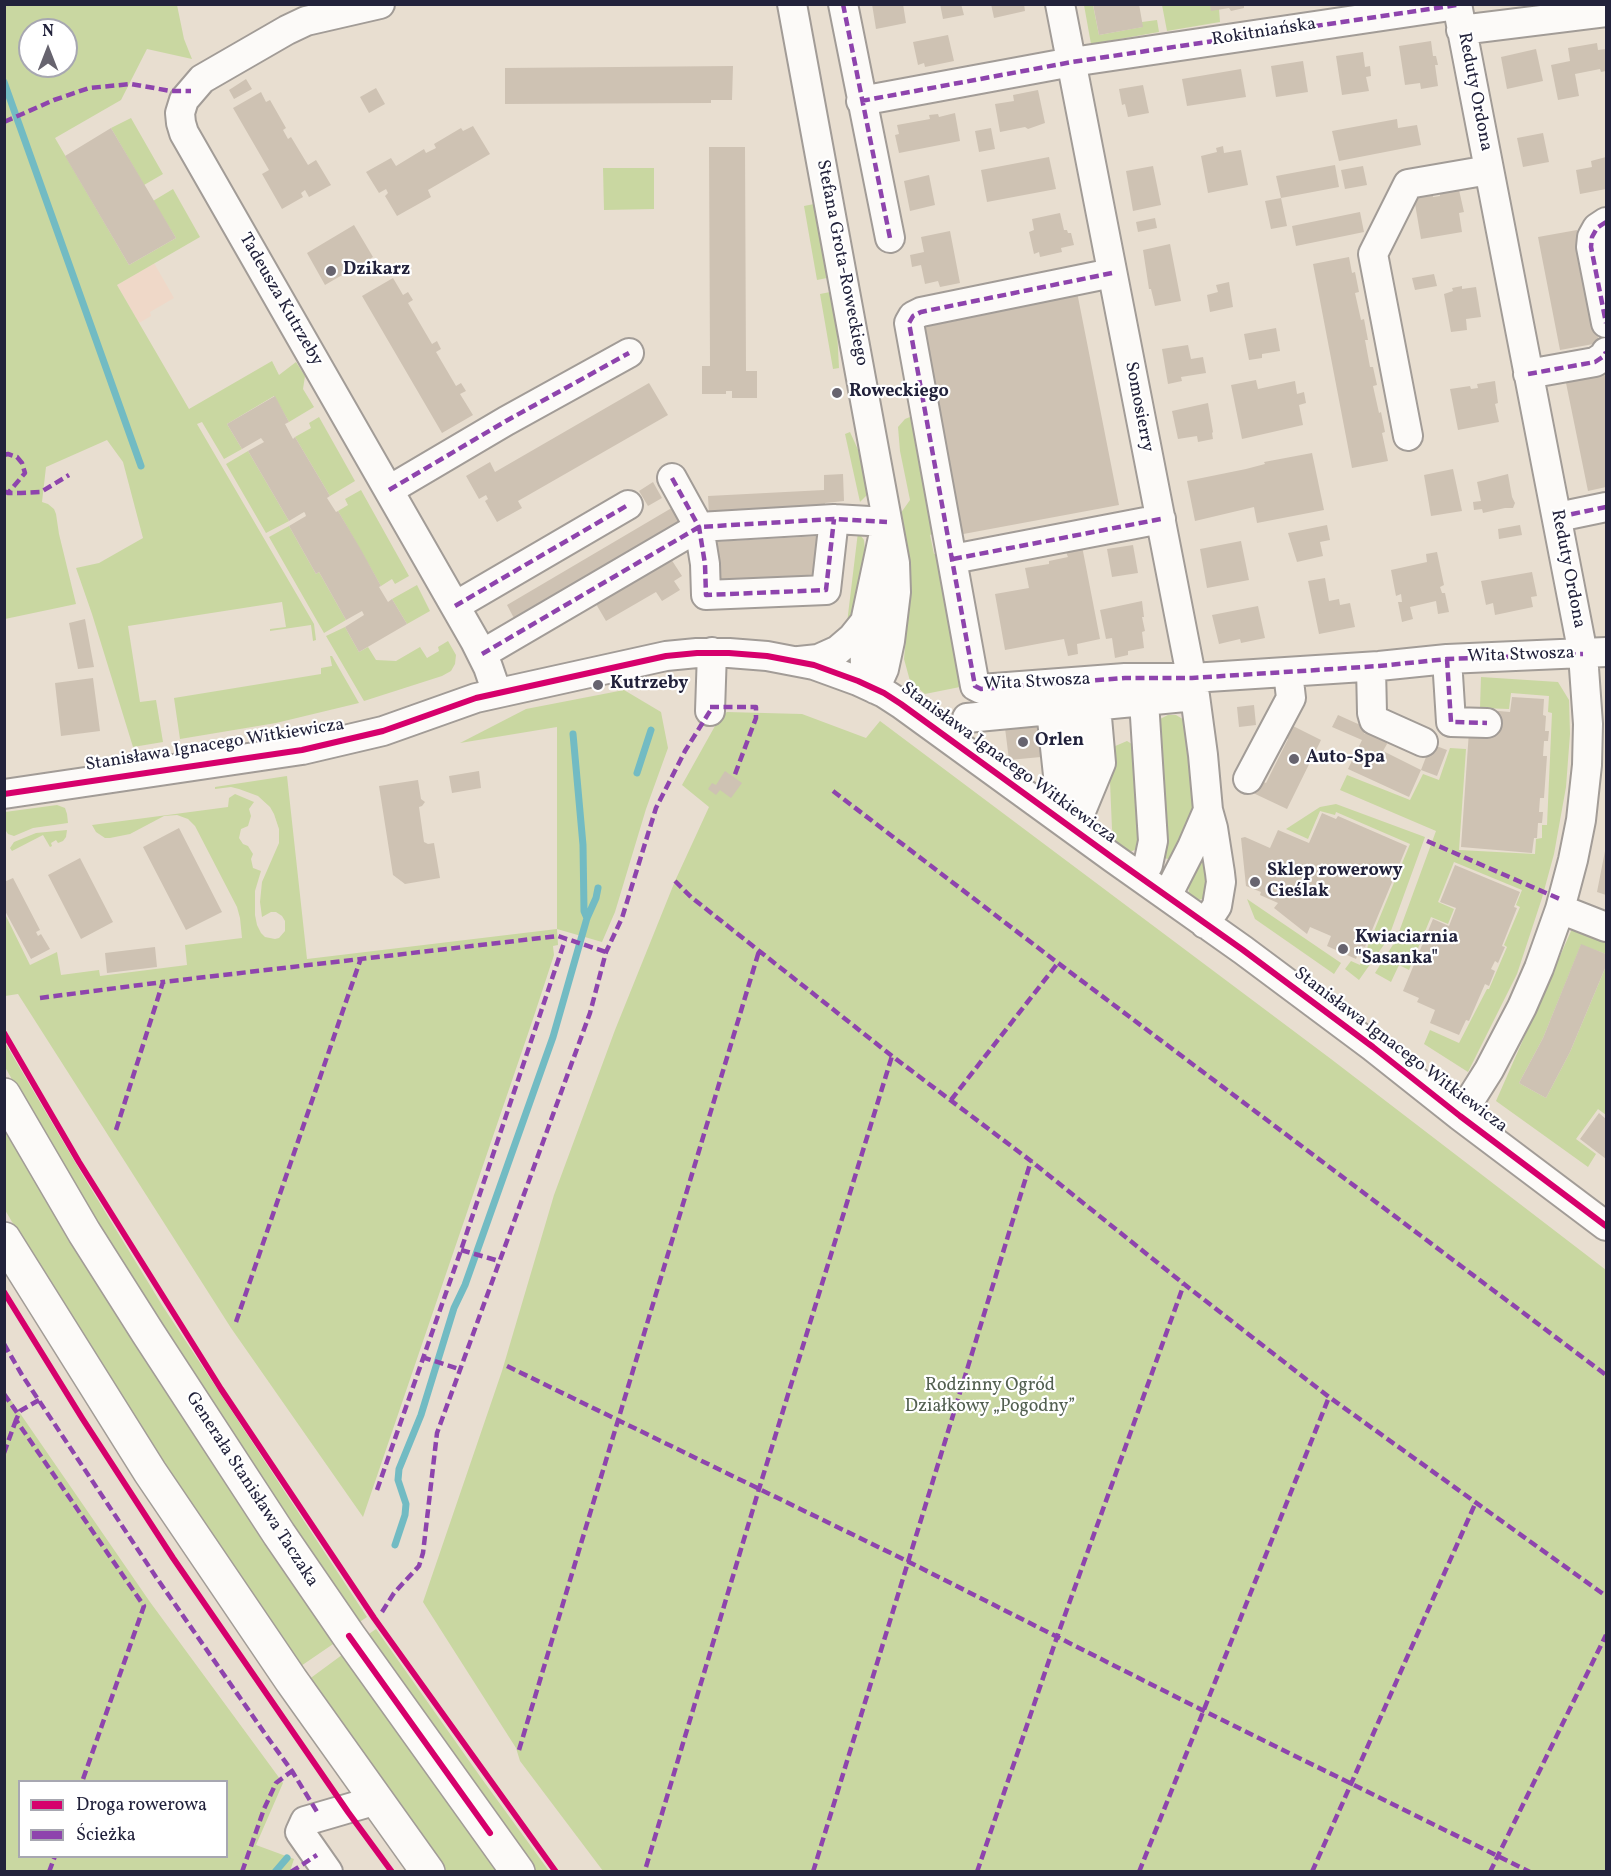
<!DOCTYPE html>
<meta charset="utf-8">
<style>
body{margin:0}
#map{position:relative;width:1611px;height:1876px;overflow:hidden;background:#e8ded0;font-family:Vollkorn,serif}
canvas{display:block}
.frame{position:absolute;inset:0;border:6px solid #22223b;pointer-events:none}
.legend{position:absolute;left:18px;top:1780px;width:210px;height:78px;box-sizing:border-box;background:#fff;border:2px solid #a7a7b1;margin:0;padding:8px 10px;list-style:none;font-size:18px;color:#22223b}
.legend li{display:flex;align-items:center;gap:12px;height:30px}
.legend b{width:30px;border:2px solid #a7a7b1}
.north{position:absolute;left:18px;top:18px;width:60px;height:60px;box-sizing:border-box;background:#fff;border:2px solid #a7a7b1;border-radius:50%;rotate:0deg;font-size:16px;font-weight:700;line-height:24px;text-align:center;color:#22223b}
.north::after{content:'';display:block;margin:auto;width:21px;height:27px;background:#67646f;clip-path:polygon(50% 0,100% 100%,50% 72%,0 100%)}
</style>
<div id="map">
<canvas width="1611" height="1876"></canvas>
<div class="frame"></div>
<ul class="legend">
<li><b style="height:8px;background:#d6006c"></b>Droga rowerowa</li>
<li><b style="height:8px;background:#8e44ad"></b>Ścieżka</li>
</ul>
<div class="north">N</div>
</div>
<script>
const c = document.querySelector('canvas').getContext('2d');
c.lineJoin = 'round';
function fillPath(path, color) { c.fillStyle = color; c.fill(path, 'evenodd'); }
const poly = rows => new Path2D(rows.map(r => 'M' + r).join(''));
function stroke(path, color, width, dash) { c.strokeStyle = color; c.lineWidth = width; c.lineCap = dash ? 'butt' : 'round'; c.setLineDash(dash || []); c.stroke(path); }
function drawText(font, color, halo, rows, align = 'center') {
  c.font = font + ' Vollkorn,serif'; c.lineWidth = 4.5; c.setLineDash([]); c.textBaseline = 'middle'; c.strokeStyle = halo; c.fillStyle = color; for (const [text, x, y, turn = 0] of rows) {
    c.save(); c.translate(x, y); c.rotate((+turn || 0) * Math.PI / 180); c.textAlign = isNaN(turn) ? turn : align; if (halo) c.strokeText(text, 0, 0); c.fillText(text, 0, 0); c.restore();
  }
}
fillPath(poly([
 [154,263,174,298,150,312,151,316,139,323,117,285]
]), '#efd8c8');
fillPath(poly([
 [5,5,177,5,184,39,192,59,147,49,121,100,55,138,129,265,176,238,153,201,173,189,200,237,117,285,189,409,272,361,279,375,296,362,305,376,303,389,314,407,289,422,274,396,227,424,242,449,224,459,202,422,197,424,314,624,316,640,313,641,311,625,270,631,270,629,286,627,282,602,128,626,140,702,156,700,163,742,133,747,92,614,76,568,99,563,143,538,123,462,107,440,46,467,42,502,48,504,54,509,56,514,59,534,76,604,5,619],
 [30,30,66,30,66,66,30,66],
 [1084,5,1093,5,1099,35,1142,27,1142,22,1157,20,1159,32,1091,44],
 [1162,5,1210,5,1219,9,1220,22,1167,31],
 [131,118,163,174,144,185,111,128],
 [603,168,654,168,654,209,604,210],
 [819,203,832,277,817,280,804,206],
 [835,291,839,368,833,369,820,294],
 [915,415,919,436,914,437,932,534,930,535,934,554,944,552,965,686,925,694,910,681,904,659,906,636,897,635,898,517,910,500,900,451,898,427,905,419],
 [319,417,355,481,330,496,295,437,311,428,309,423],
 [850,432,865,465,868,494,860,502,845,434],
 [248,451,289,521,266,533,226,464],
 [361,490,409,576,395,584,392,579,381,586,338,511,348,505,345,499],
 [289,526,316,574,319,572,346,620,324,633,269,537],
 [858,532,864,540,865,551,855,617,847,623],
 [417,585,430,611,407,624,392,599],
 [345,627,359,652,368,647,376,660,396,661,420,647,427,658,439,651,438,647,448,641,456,655,455,664,451,671,442,676,364,701,326,636],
 [330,656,332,656,359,703,276,723,180,739,174,698,321,674,321,668,332,666],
 [1481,677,1558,682,1569,700,1570,734,1566,787,1554,854,1542,898,1517,974,1468,1072,1424,1044,1430,1030,1459,1043,1487,989,1489,989,1507,947,1504,945,1520,907,1516,905,1522,890,1454,862,1438,902,1454,909,1448,924,1431,917,1409,970,1399,965,1391,982,1375,973,1396,940,1436,831,1340,790,1347,775,1410,800,1423,774,1439,780,1450,748,1466,749,1459,850,1535,854,1536,839,1542,838,1542,825,1547,825,1552,713,1548,712,1549,696,1511,693,1509,709,1480,708],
 [624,690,661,712,668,748,646,809,615,912,602,942,557,929,558,945,553,946,554,955,533,1019,363,1517,231,1328,18,994,5,996,5,914,30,965,57,952,61,975,99,970,100,976,187,965,185,945,242,938,240,918,237,907,195,826,188,819,177,815,164,816,130,834,110,838,105,838,96,832,92,825,228,807,229,798,235,794,254,802,249,809,251,816,248,826,241,829,239,838,243,844,248,846,253,854,251,859,253,868,261,871,255,891,255,915,257,925,261,933,265,937,275,939,279,938,285,931,285,921,282,916,276,912,271,912,262,917,260,902,262,882,279,843,279,829,274,814,270,807,258,796,239,789,231,787,215,789,215,787,287,776,307,959,557,929,557,727,460,743,526,709],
 [727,712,802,714,866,738,880,721,1331,1059,1606,1270,1606,1871,603,1871,520,1761,516,1748,423,1602,502,1371,554,1195,615,1030,675,881,709,807,682,785,720,717],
 [1168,715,1176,715,1186,721,1197,803,1175,859,1168,859,1164,858,1159,840,1167,831,1160,719],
 [1127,741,1140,749,1139,848,1130,852,1117,843,1112,829,1109,758,1113,747],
 [1336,804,1425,837,1388,939,1359,980,1345,969,1351,961,1360,965,1410,844,1336,812,1335,815,1320,811,1308,839,1286,829,1320,807],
 [57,805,65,808,67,814,68,823,33,828,14,836,8,834,6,831,5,812],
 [67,830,66,837,63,841,58,843,56,840,51,843,52,846,50,847,43,835,12,851,10,848,14,842,36,833],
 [1208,844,1207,895,1202,899,1195,901,1189,894,1188,883],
 [1247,899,1341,963,1334,974,1255,919],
 [1575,922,1606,935,1606,954,1581,945,1543,1038,1519,1083,1546,1098,1570,1052,1606,966,1606,1115,1598,1109,1576,1139,1596,1154,1588,1167,1496,1101],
 [4,1041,82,1174,162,1305,367,1617,358,1623,150,1311,69,1180,5,1067],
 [4,1115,339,1640,298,1668,174,1483,57,1298,5,1210],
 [4,1390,150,1602,283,1783,256,1845,294,1859,290,1871,5,1871],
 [20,1782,226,1782,226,1856,20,1856],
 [376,1629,482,1779,549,1871,535,1871,473,1785,366,1636],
 [346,1652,504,1871,447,1871,308,1680]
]), '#c9d7a1');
stroke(poly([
 [4,82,141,466],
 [573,734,583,845,584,911,587,918],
 [637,773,651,730],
 [395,1545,405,1515,406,1504,398,1480,399,1469,421,1415,454,1308,465,1285,553,1037,587,918,596,898,598,888],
 [275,1872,287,1858]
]), '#72bbc3', 7);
fillPath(poly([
 [872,4,903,4,906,23,876,29],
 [940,4,961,4,964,15,943,19],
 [991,4,1024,4,1025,11,994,18],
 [1093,4,1139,4,1143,27,1099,35],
 [1210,4,1244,4,1244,8,1231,11,1229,8,1211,11],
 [948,35,954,61,925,67,924,63,918,65,913,42],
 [1431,41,1433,56,1436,56,1438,65,1435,65,1438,86,1421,89,1420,83,1405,85,1399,46],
 [1597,43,1598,50,1606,49,1606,71,1601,72,1600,69,1575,74,1579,96,1558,100,1551,65,1570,61,1568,48],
 [1536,49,1543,81,1507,89,1501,57],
 [1363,52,1365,67,1370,66,1371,76,1366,77,1369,91,1342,95,1336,56],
 [1303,61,1308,92,1276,97,1271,66],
 [733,66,732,100,711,100,711,103,505,104,505,68],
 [1241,69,1246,97,1187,106,1182,79],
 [246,79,252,89,234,99,229,90],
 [1143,85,1149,113,1128,117,1125,104,1122,105,1119,89],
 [376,88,385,104,369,113,360,97],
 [1038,90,1045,123,1028,129,1025,127,1000,132,995,104,1014,101,1013,95],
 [261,92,266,102,270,100,286,128,283,130,288,139,291,137,308,165,316,160,331,185,309,197,305,190,301,193,303,197,282,209,262,174,269,170,233,108],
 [955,113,960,141,899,153,895,135,899,134,897,125,930,119,929,115,938,114,939,117],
 [1397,119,1398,128,1417,125,1421,145,1339,161,1332,131],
 [473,126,490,154,428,190,431,197,397,216,385,196,388,193,386,189,379,193,366,172,391,158,396,166,424,149,426,153,436,148,434,144,461,128,463,131],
 [111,128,176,238,129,265,65,156],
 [991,128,995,149,979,152,975,131],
 [1543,133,1549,162,1523,167,1517,138],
 [1223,146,1224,153,1241,150,1248,185,1208,193,1201,156,1217,152,1216,148],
 [709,147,745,147,746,371,757,371,757,398,732,398,732,391,726,391,726,394,702,394,702,366,710,366],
 [1049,157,1056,189,987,202,981,170],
 [1606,157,1606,189,1580,194,1576,170,1592,167,1591,161],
 [1335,165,1339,187,1281,198,1276,176],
 [1153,166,1161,205,1133,211,1126,171],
 [1363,166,1367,185,1345,189,1341,170],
 [929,175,935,205,910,211,904,181],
 [1459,190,1464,212,1459,213,1462,232,1421,239,1414,198,1433,194,1433,197,1440,196,1440,193],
 [1281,198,1287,226,1271,229,1265,201],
 [1360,212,1364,232,1296,246,1292,226],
 [1060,213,1064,230,1067,230,1068,233,1071,233,1074,245,1061,248,1062,252,1040,257,1039,252,1034,254,1029,232,1034,230,1032,219],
 [1155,218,1157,228,1138,232,1136,222],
 [354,225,373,257,325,285,307,253],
 [1577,230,1599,343,1560,350,1538,237],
 [950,231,960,283,940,287,938,281,925,284,921,265,912,267,910,255,924,252,921,237],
 [1170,244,1181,301,1155,306,1151,289,1149,289,1143,250],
 [1349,257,1352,273,1355,272,1359,292,1355,293,1361,320,1364,319,1368,340,1365,340,1370,367,1373,367,1377,385,1373,386,1379,413,1381,412,1385,432,1382,433,1388,461,1352,468,1313,264],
 [1434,274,1437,286,1415,290,1412,278],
 [393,278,403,295,408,292,413,300,408,303,432,344,437,341,441,349,436,352,456,386,461,383,466,391,460,394,473,415,442,433,362,296],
 [1229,282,1233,307,1210,312,1207,295,1218,292,1216,285],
 [1462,286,1462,289,1476,287,1481,317,1466,319,1467,330,1451,332,1444,294,1453,291,1452,288],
 [1077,292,1119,505,958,535,917,324],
 [1276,328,1280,351,1262,354,1262,358,1249,360,1244,334],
 [1188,345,1191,359,1203,357,1206,373,1181,377,1182,381,1168,384,1162,349],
 [1604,370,1606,382,1606,487,1588,491,1565,378],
 [1256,380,1258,389,1295,381,1297,394,1304,392,1306,403,1299,405,1303,425,1242,439,1231,385],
 [1495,381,1498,403,1495,404,1499,422,1458,430,1450,389,1470,386,1471,389,1478,388,1477,384],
 [649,383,668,415,518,501,522,508,497,522,485,501,488,499,486,495,479,499,466,476,490,462,495,472],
 [275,396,289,422,285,424,293,439,295,437,330,496,327,498,336,512,338,511,360,548,381,586,379,587,388,602,392,599,407,624,359,652,345,627,364,615,362,611,346,620,319,572,316,574,289,526,306,516,305,513,304,512,289,521,248,451,264,442,261,438,242,449,227,424],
 [1208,403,1213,432,1212,433,1213,439,1198,442,1197,436,1178,439,1172,411],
 [1312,453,1324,510,1257,523,1254,507,1195,521,1187,481,1246,469,1265,464,1264,462],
 [1453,469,1462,511,1431,516,1424,475],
 [843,474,844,501,825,503,825,509,709,515,708,496,824,490,824,475],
 [1508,474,1512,497,1515,503,1513,508,1505,508,1483,513,1482,509,1474,510,1473,502,1481,501,1477,482],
 [653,482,662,498,648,506,639,491],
 [675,506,685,523,516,622,507,605],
 [1327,525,1330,540,1320,542,1323,556,1297,562,1288,533],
 [1520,525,1522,535,1499,539,1498,529],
 [820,536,820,575,713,581,711,542],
 [1081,541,1100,639,1077,644,1078,654,1068,656,1064,639,1005,650,995,594,1029,588,1025,568,1049,564,1049,561,1068,557,1064,547],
 [1241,541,1249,580,1207,588,1200,549],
 [1133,545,1138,573,1112,577,1107,549],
 [1437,552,1444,585,1440,587,1442,593,1445,593,1449,612,1438,614,1436,601,1410,607,1413,619,1402,622,1398,602,1402,602,1401,594,1396,596,1391,570,1427,562,1426,554],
 [671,559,682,576,674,581,680,590,662,601,656,592,606,621,596,604],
 [1532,572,1537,596,1531,597,1533,607,1495,615,1493,603,1486,605,1481,581],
 [1325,578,1329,601,1339,599,1340,605,1350,603,1355,627,1319,634,1308,581],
 [1142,601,1144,617,1142,617,1145,631,1142,632,1144,648,1128,651,1128,655,1115,658,1112,638,1106,639,1100,610],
 [1258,606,1265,638,1241,643,1240,639,1219,644,1212,615],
 [85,619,94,667,78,669,69,623],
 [93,678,100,731,61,736,55,683],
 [1512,697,1544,699,1543,715,1546,716,1545,731,1549,731,1548,741,1544,741,1543,756,1547,756,1544,798,1540,798,1539,812,1543,812,1542,823,1538,823,1537,838,1534,838,1532,853,1461,847,1469,731,1488,710,1510,712],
 [1254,705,1256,725,1239,727,1237,707],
 [1338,715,1367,728,1364,734,1374,730,1384,735,1387,744,1383,751,1421,770,1409,797,1348,769,1362,740,1332,727],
 [1036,716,1106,755,1042,763,1041,757,1009,760,1005,728],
 [1285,722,1321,740,1287,809,1251,792,1257,779,1266,783,1288,739,1279,734],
 [1431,744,1447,750,1437,776,1421,770],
 [479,771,481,788,452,793,449,776],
 [725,771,742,783,731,798,720,790,716,795,708,789,712,783,716,785],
 [418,780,421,799,425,802,422,806,419,807,424,842,428,844,434,843,440,878,405,884,393,875,379,786],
 [1322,813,1336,819,1338,816,1407,846,1365,947,1361,946,1356,959,1327,946,1331,936,1310,927,1307,934,1274,908,1278,903,1260,895,1261,892,1246,886,1241,838,1245,837,1270,848,1278,830,1309,843],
 [179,828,222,912,186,930,143,847],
 [1605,851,1606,851,1606,895,1597,892],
 [80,858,113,922,81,939,48,875],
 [1455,865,1520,892,1514,907,1517,908,1502,946,1505,947,1498,963,1495,961,1491,969,1495,971,1489,986,1485,984,1469,1021,1466,1020,1459,1035,1430,1023,1435,1010,1417,1002,1419,998,1403,991,1433,919,1449,926,1456,908,1440,902],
 [13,878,40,930,36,932,38,936,41,934,50,949,31,959,4,909,4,882],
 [1581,944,1606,954,1606,966,1570,1052,1546,1098,1519,1083,1543,1038],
 [155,947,157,967,107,973,105,953],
 [1599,1113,1606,1119,1606,1159,1580,1139]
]), '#cec2b3');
const minor = poly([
 [380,4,306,21,287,30,202,79,184,100,180,113,181,123,184,133,475,641,488,667,497,693],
 [792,4,895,563,896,592,890,641,884,669,875,689],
 [843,4,890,238],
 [1060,4,1195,696,1203,755,1208,810,1213,828,1220,873,1221,882,1217,906,1205,924],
 [1457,4,1583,654,1588,724,1587,765,1581,820,1573,860,1560,909,1539,968,1522,1007,1489,1070,1460,1116],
 [1461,30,1606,12],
 [861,101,1072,62,1457,5],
 [1606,222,1597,228,1592,237,1591,247,1606,323],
 [1112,273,921,312,913,316,909,323,975,686,981,689,1125,678,1192,678,1379,666,1447,659,1606,652],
 [1528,374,1595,362,1604,356,1606,352],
 [1408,436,1373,254,1408,184,1489,170],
 [672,478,699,527,705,564,706,595,826,590,834,519],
 [389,490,506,421,629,353],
 [1558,517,1606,507],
 [953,559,1161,519],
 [455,606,628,505],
 [482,654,699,527,834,519,887,522],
 [1447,659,1451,722,1487,723],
 [799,661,818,659,838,650,852,638,864,623],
 [1371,667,1372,713,1374,720,1423,742],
 [875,689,870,682,865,667,864,627,885,528],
 [1074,708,1081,805],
 [710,711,712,652],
 [967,718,1051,710],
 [1248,779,1291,698,1288,672],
 [4,794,302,750,383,731,476,698,666,656,697,653,729,653,767,656,814,665,858,681,884,693,901,704,1113,858,1243,950,1373,1047,1460,1116,1606,1226],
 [1082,809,1101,763,1096,706],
 [1069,826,1082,809,1058,775,1051,710,1195,696],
 [1140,877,1148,865,1153,841,1144,701],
 [1167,896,1192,847,1208,810],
 [1560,909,1606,927],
 [328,1872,300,1832,305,1821,377,1800]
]);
const major = poly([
 [4,1095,84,1232,148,1333,279,1534,349,1636,518,1872],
 [4,1239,150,1472,291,1680,428,1872]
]);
stroke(minor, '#a29c97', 32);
stroke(major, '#a29c97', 36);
stroke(minor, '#fcfaf8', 28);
stroke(major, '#fcfaf8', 33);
stroke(poly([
 [843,4,890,238],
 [861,101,1072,62,1457,5],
 [4,122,54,100,89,88,131,84,171,91,191,91],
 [1606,222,1597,228,1592,237,1591,247,1606,323],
 [1112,273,921,312,913,316,909,323,975,686,981,689,1125,678,1192,678,1379,666,1447,659,1583,654],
 [1528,374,1595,362,1604,356,1606,352],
 [4,455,8,454,17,457,22,463,25,473,8,493],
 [672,478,699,527,705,564,706,595,826,590,834,519],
 [389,490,506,421,629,353],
 [4,491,8,493,21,493,41,492,69,475],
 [1558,517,1606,507],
 [953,559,1161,519],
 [455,606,628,505],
 [482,654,699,527,834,519,887,522],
 [1447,659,1451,722,1487,723],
 [710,707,756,707,756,718,734,777],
 [833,791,1058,963,1606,1375],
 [1427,841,1562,900],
 [675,881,691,897,892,1056,1031,1161,1184,1284,1329,1397,1606,1596],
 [40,998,163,982],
 [951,1100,1058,963],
 [116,1130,163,982,558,936,606,952],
 [461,1250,499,1261],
 [236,1322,361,958],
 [4,1344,22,1375,156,1577,268,1738,292,1771,319,1815],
 [422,1357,459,1369],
 [507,1366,907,1561,1204,1711,1530,1872],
 [4,1394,18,1414],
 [39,1400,20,1411,16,1420,144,1606,82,1782],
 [4,1453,16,1420],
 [377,1490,461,1250,565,940],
 [382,1612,394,1593,419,1566,423,1553,437,1433,590,1013,606,952,622,918,656,808,685,751,710,711],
 [519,1750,759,951],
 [646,1867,759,1489,892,1056],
 [49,1872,55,1856],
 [242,1872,264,1809,276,1783,292,1771],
 [291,1872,317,1855],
 [813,1872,1031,1161],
 [977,1872,1057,1637,1184,1284],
 [1139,1872,1329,1397],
 [1312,1872,1475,1504],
 [1490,1872,1606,1635]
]), '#8e44ad', 4.5, [9, 4.5]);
stroke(poly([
 [4,794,302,750,383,731,476,698,666,656,697,653,729,653,767,656,814,665,858,681,884,693,901,704,1113,858,1243,950,1373,1047,1460,1116,1606,1226],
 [4,1033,79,1162,221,1389,374,1618,556,1872],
 [4,1292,82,1418,173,1558,348,1812,392,1872],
 [349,1636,490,1833]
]), '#d6006c', 6);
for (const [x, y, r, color] of [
 [331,271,6,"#67646f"],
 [837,393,6,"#67646f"],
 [598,685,6,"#67646f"],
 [1023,742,6,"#67646f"],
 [1294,759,6,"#67646f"],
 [1255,882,6,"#67646f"],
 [1343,949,6,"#67646f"]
]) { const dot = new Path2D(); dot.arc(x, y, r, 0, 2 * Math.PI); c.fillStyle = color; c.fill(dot); stroke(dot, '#fff', 2); }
drawText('18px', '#22223b', '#fff', [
 ["Rokitniańska",1264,33,-9],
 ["Reduty Ordona",1474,92,79],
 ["Stefana Grota-Roweckiego",841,263,79],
 ["Tadeusza Kutrzeby",280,300,60],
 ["Somosierry",1138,407,79],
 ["Reduty Ordona",1567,569,79],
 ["Wita Stwosza",1521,656,-2],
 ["Wita Stwosza",1037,683,-3],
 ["Stanisława Ignacego Witkiewicza",215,746,-9],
 ["Stanisława Ignacego Witkiewicza",1008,764,36],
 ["Stanisława Ignacego Witkiewicza",1400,1051,37],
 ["Generała Stanisława Taczaka",251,1490,57]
]);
drawText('bold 18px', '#22223b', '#fff', [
 ["Dzikarz",343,271],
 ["Roweckiego",849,393],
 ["Kutrzeby",610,685],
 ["Orlen",1035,742],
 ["Auto-Spa",1306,759],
 ["Sklep rowerowy",1267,872],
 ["Cieślak",1267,893],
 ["Kwiaciarnia",1355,939],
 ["\"Sasanka\"",1355,960]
], 'left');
drawText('18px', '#536051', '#fff', [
 ["Rodzinny Ogród",990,1387],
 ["Działkowy „Pogodny”",990,1408]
]);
</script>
